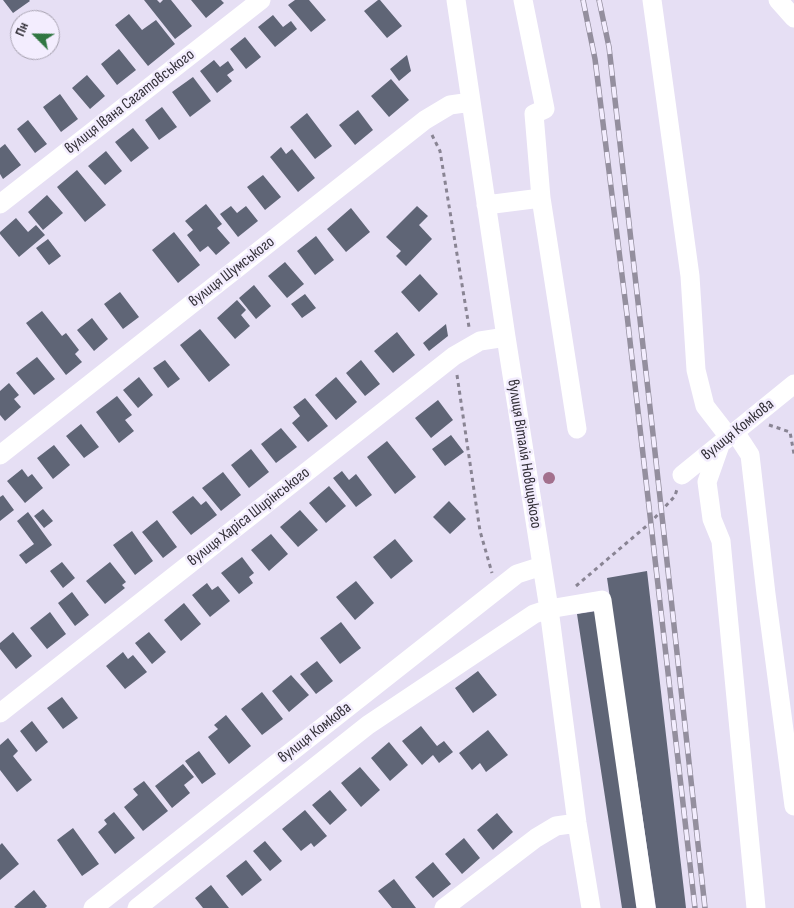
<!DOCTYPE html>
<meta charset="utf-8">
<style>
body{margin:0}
#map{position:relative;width:794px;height:908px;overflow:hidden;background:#e6dff4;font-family:"Sofia Sans Condensed",sans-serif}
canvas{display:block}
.north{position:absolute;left:10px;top:10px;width:50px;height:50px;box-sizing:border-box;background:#f3edfe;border:1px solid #a6a1af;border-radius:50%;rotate:293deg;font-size:14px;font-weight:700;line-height:20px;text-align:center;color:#333038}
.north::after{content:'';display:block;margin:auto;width:18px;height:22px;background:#307642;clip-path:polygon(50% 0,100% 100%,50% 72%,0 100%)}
</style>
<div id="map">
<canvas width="794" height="908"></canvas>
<div class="north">Пн</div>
</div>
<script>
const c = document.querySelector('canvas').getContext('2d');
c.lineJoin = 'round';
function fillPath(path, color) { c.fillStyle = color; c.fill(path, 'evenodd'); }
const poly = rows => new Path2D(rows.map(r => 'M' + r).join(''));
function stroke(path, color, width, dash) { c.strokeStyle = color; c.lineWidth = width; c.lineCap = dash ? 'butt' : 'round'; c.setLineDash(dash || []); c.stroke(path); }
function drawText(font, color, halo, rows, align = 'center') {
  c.font = font + ' "Sofia Sans Condensed",sans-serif'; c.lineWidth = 5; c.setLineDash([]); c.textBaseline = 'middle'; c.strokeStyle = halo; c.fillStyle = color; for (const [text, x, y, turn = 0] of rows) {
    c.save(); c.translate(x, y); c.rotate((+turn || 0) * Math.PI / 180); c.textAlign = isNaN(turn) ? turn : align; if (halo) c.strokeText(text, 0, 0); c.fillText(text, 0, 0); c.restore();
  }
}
fillPath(poly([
 [3,0,29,0,30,1,13,13],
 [144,0,157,0,160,3,163,0,171,0,192,26,175,39],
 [191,0,221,0,224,3,206,18],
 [295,0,309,0,326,20,311,32,288,5],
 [378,0,380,0,402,26,387,38,364,11],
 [129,14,142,30,156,20,175,44,148,66,115,25],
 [273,15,283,27,291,21,297,29,275,47,258,27],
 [245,37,261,57,246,69,230,49],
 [119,49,136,70,117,85,101,64],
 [407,55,411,71,399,81,390,69],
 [214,60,220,67,228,61,234,70,227,75,232,81,217,93,200,71],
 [87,75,105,96,90,109,72,88],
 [193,77,211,101,190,117,172,92],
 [391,79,409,100,389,117,371,96],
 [60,94,78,119,61,132,43,107],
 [162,107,177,127,159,140,145,120],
 [358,110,373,130,355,145,339,125],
 [307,113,332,146,315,159,290,127],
 [28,120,47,144,35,153,17,129],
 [133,128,149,148,131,162,115,142],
 [5,144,21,165,3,179,0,174,0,148],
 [281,147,286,154,292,149,315,178,298,192,270,157],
 [106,151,122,171,105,185,88,166],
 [77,170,106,205,85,222,57,187],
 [263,175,281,197,265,210,247,187],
 [47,195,63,213,43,230,28,212],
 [206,204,222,224,217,228,230,243,216,255,208,246,200,252,187,235,193,230,185,221],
 [231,206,237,213,246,206,258,221,238,237,220,214],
 [417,206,428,216,419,225,432,239,406,266,396,256,401,251,386,237],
 [351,208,370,232,346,252,327,229],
 [16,218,28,232,36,225,45,235,19,257,0,234,0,232],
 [174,232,200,265,178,283,152,250],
 [316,236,334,260,315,275,297,251],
 [48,239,61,256,49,265,36,248],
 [285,262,304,284,287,298,268,276],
 [420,274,438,294,419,312,401,292],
 [254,285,271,306,256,319,239,298],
 [120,292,139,317,123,329,104,304],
 [305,294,316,308,302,318,291,304],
 [237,300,246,310,241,315,250,326,235,339,217,318],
 [42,311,62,336,66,333,79,350,75,354,82,362,66,375,26,323],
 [92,318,108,339,94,351,77,330],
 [446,324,448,336,429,351,423,343],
 [200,329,230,365,209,382,180,345],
 [397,332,415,355,393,373,374,351],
 [37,357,55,379,34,395,16,373],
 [165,360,180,379,168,388,153,368],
 [361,360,380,384,365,396,346,373],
 [139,377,153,395,138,408,123,390],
 [336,377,357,402,336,420,315,395],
 [9,383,19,395,14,399,21,407,5,421,0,415,0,391],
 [117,396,132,415,125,420,134,431,119,443,96,412],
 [305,398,328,426,308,442,292,423,300,416,293,407],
 [438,400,453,420,431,438,415,418],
 [81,424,99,447,84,458,66,436],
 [281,428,297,447,276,463,261,444],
 [451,435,464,452,445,466,432,449],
 [387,441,416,477,395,494,367,457],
 [54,445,70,465,53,479,37,458],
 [251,449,269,472,249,488,231,465],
 [22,469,28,477,32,474,43,488,25,503,7,481],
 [342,471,349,480,356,474,372,495,356,507,333,478],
 [223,472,241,495,221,511,202,488],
 [329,486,346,506,326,523,309,503],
 [3,495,14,510,0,521,0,497],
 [193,496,201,505,206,501,217,515,191,535,172,512],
 [449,501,466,519,450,534,433,517],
 [43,509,53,521,44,528,34,516],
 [300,510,318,530,298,547,280,527],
 [28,512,52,545,26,564,19,555,34,544,17,521],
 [157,520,177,547,163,558,142,532],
 [132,531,153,561,135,575,113,545],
 [271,534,288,554,269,571,251,550],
 [395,539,413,561,391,579,373,557],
 [242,557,254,573,249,577,253,583,239,594,221,573],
 [62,562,75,578,63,588,50,571],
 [110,562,126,582,122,585,125,588,105,604,86,581],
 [647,571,686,908,656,908,607,578],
 [356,581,374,603,355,620,336,597],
 [207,583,212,590,218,586,230,601,210,617,192,595],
 [72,592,89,615,75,626,58,603],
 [184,603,201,624,181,641,164,620],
 [597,611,641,908,622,908,577,614],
 [50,612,66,634,47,649,30,628],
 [341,622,361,648,340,664,320,638],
 [13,632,32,656,16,669,0,649,0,643],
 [149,632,166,652,152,664,135,643],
 [123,652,128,659,133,655,147,672,125,689,106,666],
 [317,661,333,681,316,694,300,674],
 [478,671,497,695,473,713,455,688],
 [291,675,309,695,289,712,272,691],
 [262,692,283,719,262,735,241,709],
 [62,697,78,718,63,729,47,708],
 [226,715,251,746,229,764,208,737,218,729,214,725],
 [32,721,48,742,36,752,20,731],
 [421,726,437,746,444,741,453,752,439,763,433,755,422,765,402,741],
 [488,730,508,755,486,772,480,763,472,770,459,753],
 [8,738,18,751,13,756,32,780,17,792,0,770,0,745],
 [389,742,408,765,390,781,371,758],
 [199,751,216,774,202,784,185,761],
 [183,764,194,777,184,785,190,793,172,808,155,786],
 [360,767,380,790,361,807,341,783],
 [144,781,168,811,143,831,124,807,138,795,133,789],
 [330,790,347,810,330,825,312,805],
 [305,810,327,836,314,847,311,843,301,851,282,829],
 [114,812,135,838,115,854,98,832,107,824,104,820],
 [497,813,513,832,493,850,477,830],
 [73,828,99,864,82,876,57,840],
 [464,838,480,858,462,874,445,854],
 [265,841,282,861,270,871,253,851],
 [2,843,19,864,0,880,0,845],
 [246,860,262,880,242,896,226,876],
 [433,862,451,884,433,898,415,877],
 [394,879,416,908,392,908,378,891],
 [211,885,229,908,203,908,195,898],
 [34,890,47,906,45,908,16,908,14,907]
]), '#5f6576');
stroke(poly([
 [432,135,440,151,469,327],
 [457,375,480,531,492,573],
 [769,425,790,432,794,454],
 [576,586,650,523,675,496,677,489]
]), '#898493', 3, [4, 4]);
stroke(poly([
 [456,0,506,337,549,609,577,823,591,908],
 [652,0,690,276,696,370,705,406,729,437],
 [778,0,794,18],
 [541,198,577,429],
 [0,204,261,0],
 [486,205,541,198,534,114,545,109,523,0],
 [735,432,750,455,766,594,794,806],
 [720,445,707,482,712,519,721,541,756,908],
 [0,455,425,120,450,105,471,102],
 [682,475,794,384],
 [0,713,454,356,480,341,506,337],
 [93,908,517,574,542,566],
 [137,908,368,725,534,614,549,609,602,600,646,908],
 [444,908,536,838,556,826,577,823]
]), '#fff', 19);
const rail = poly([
 [583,0,595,59,627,315,695,908],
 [599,0,609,47,653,434,705,908]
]);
stroke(rail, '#948f9e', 5.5);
stroke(rail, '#f3edfe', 4, [11]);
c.fillStyle = '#a3708d';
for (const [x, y] of [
 [549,478]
]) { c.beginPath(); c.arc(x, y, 6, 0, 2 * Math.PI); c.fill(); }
drawText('16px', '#333038', '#f3edfe', [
 ["вулиця Івана Сагатовського",130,102,-38],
 ["вулиця Шумського",232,272,-38],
 ["вулиця Комкова",738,430,-39],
 ["вулиця Віталія Новицького",524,454,81],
 ["вулиця Харіса Ширінського",249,517,-38],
 ["вулиця Комкова",315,733,-38]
]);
</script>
